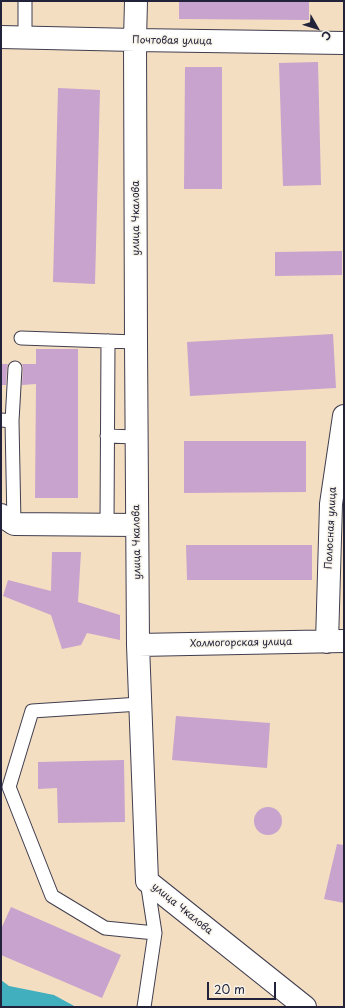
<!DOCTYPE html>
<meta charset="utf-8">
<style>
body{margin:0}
#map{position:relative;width:345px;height:1008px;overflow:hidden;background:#f3dec1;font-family:"Playpen Sans",sans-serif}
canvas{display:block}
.frame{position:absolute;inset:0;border:2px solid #22223b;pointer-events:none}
.north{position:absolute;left:297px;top:8px;width:40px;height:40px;-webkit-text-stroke:3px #f7f3e8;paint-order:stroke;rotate:129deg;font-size:11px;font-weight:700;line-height:16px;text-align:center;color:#22223b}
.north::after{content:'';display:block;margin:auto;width:14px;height:18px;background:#22223b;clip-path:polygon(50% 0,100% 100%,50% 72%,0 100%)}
.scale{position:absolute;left:207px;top:982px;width:69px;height:18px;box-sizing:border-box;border:2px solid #22223b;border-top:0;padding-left:5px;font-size:12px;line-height:14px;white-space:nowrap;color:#22223b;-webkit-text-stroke:3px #f7f3e8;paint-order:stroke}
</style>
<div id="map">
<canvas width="345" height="1008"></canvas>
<div class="frame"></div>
<div class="north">С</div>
<div class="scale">20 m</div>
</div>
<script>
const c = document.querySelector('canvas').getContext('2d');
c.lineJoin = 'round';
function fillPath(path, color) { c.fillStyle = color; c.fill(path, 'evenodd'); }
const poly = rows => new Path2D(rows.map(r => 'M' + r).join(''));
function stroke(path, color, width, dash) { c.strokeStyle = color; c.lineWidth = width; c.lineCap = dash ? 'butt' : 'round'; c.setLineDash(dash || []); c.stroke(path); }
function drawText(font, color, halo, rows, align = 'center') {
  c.font = font + ' "Playpen Sans",sans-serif'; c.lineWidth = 3; c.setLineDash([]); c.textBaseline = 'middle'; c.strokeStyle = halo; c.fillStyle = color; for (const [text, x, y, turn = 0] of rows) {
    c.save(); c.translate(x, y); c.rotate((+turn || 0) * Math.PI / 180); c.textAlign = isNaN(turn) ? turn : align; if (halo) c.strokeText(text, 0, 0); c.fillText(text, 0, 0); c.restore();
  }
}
fillPath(poly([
 [1,980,9,986,54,995,76,1007,1,1007]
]), '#41afbe');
fillPath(poly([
 [179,1,309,1,309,20,179,19],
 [318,62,321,185,283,186,279,63],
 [185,67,222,67,222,189,184,189],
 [58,88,100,90,95,284,53,282],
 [342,251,342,275,275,276,275,252],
 [333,334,336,388,190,396,187,342],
 [36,349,78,349,78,498,35,498,36,384,22,385,23,368,22,364,36,364],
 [1,364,8,364,7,368,6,385,1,385],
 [184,441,306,441,306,492,184,493],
 [186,545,312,545,312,580,187,580],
 [52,552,81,552,78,602,120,615,120,640,87,633,81,645,62,649,51,615,3,596,8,580,51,591],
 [176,716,270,723,267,768,172,760],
 [124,760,125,822,58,823,57,788,38,789,38,762],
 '254 821a14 14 0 1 1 28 0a14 14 0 1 1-28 0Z',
 [337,844,344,845,344,903,324,899],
 [11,907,121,955,102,998,1,955,1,929]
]), '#c7a3cd');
const service = poly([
 [25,37,25,1],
 [21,338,136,342],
 [1,420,12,421,14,524],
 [12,421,15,368],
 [107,436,136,437],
 [107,524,108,341],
 [140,704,32,711,9,787,52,896,105,928,155,933],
 [144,1007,155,933,147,881]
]);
const minor = poly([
 [136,1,135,40,136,342,138,645,147,881,305,1007],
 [1,37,135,40,344,43],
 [1,515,14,524,137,525],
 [327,642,331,504,344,416],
 [138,645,344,641]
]);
stroke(service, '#413e4f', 15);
stroke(minor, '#413e4f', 24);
stroke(service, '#fff', 13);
stroke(minor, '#fff', 22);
drawText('10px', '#22223b', '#f7f3e8', [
 ["Почтовая улица",172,41,1],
 ["улица Чкалова",136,218,-90],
 ["Полюсная улица",331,528,-87],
 ["улица Чкалова",137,542,-91],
 ["Холмогорская улица",241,643,-1],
 ["улица Чкалова",182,909,39]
]);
</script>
